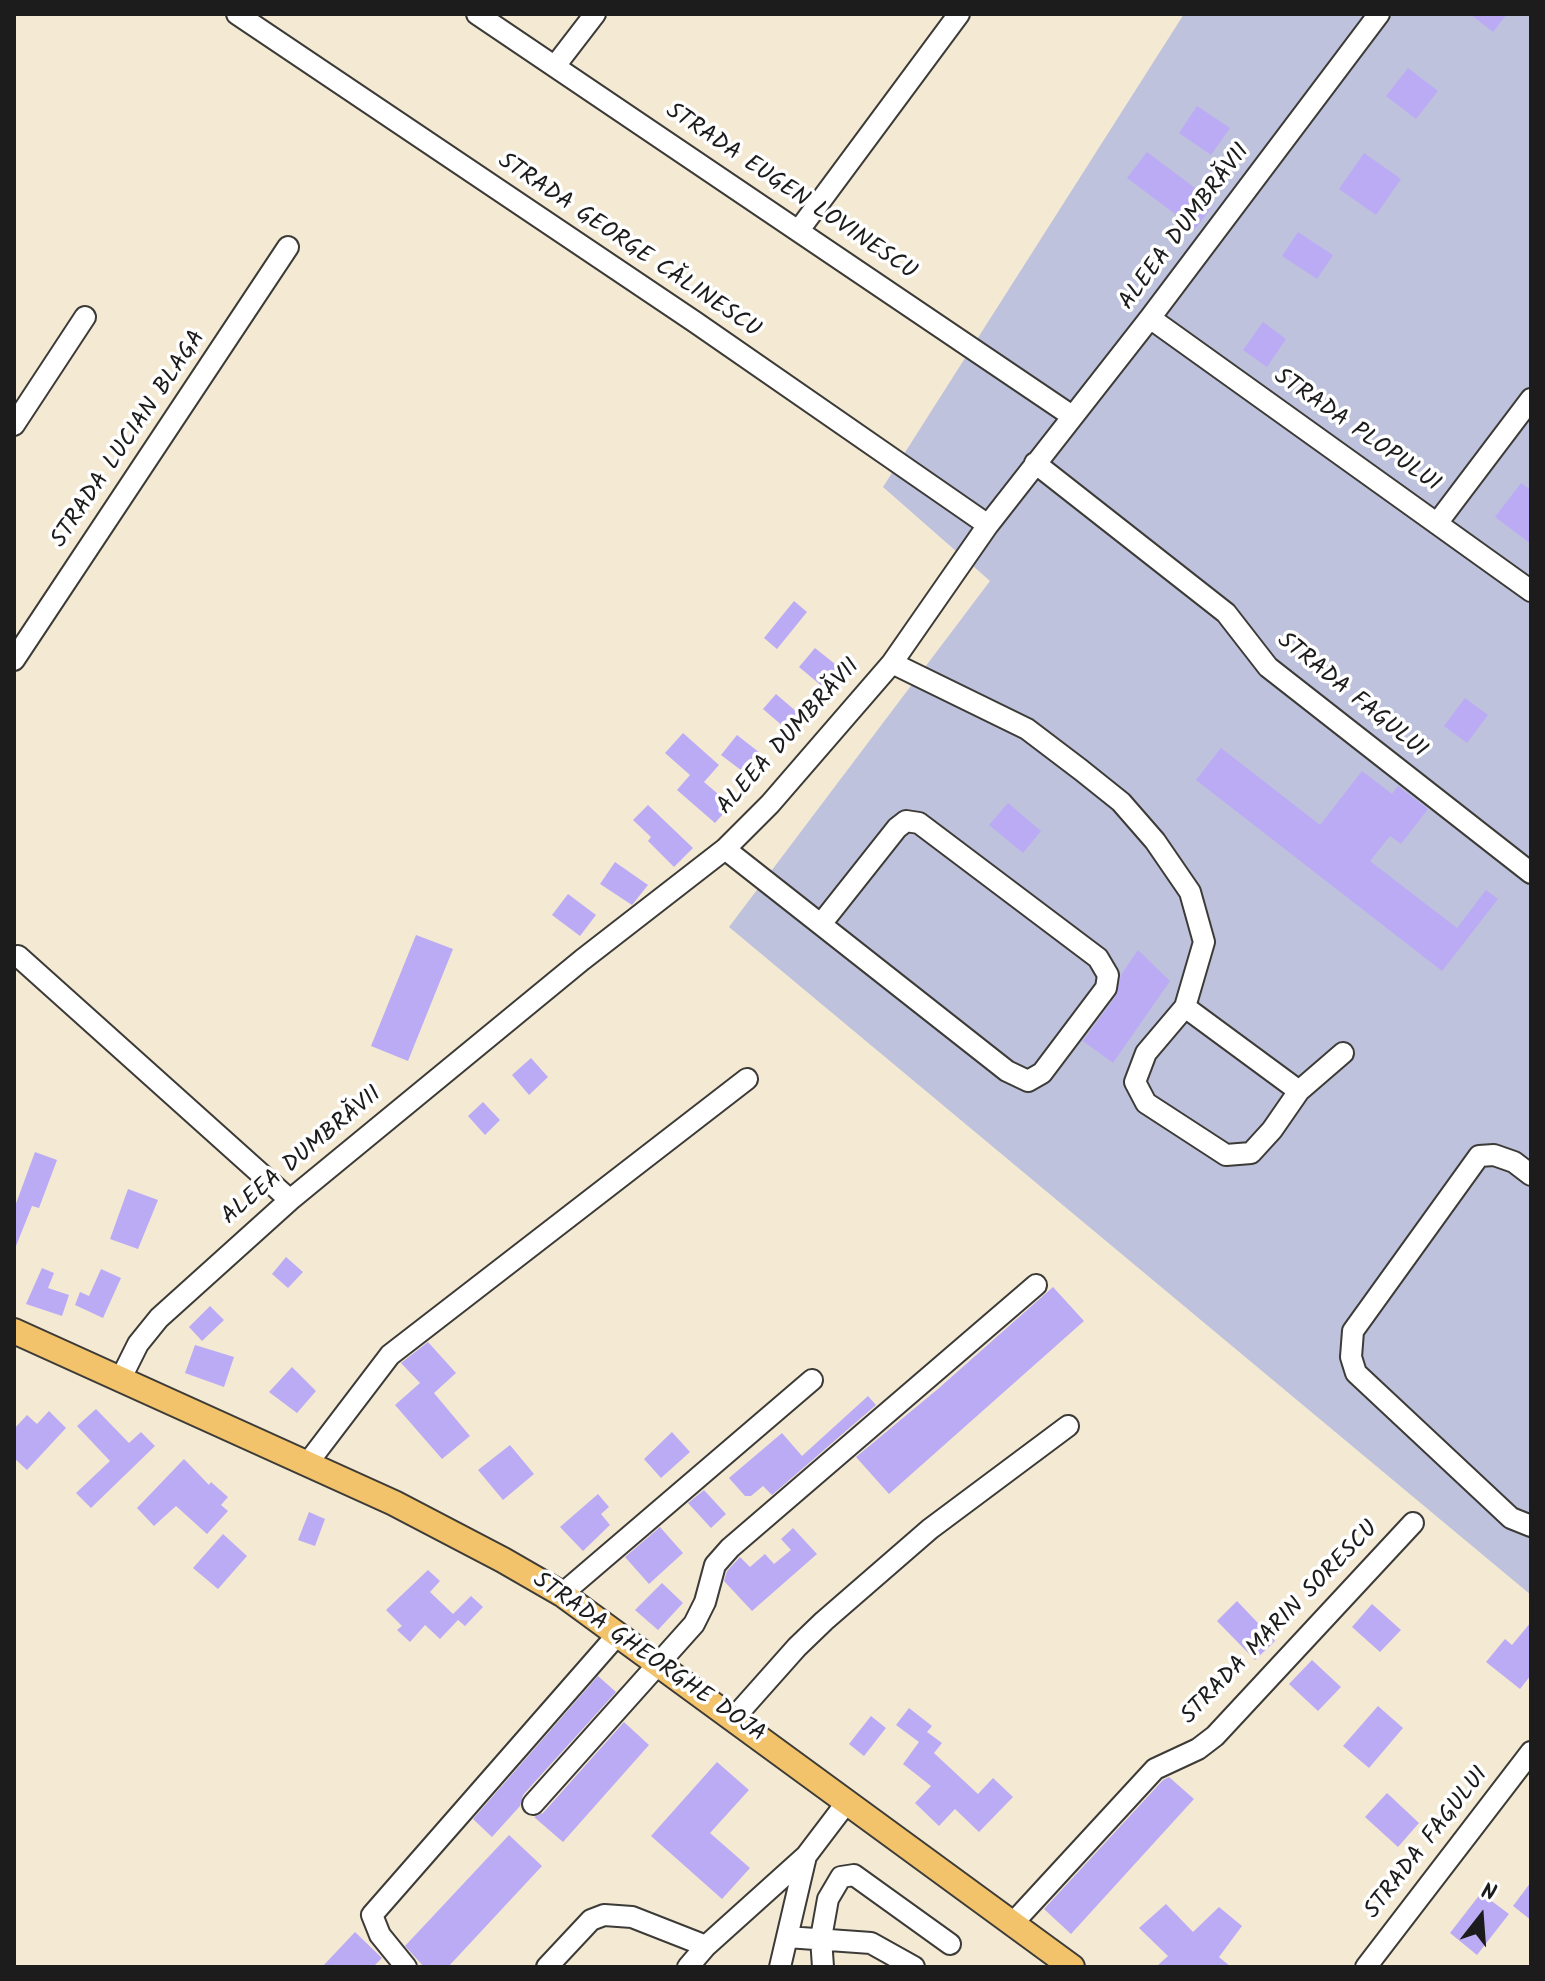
<!DOCTYPE html>
<meta charset="utf-8">
<style>
body{margin:0}
#map{position:relative;width:1545px;height:1981px;overflow:hidden;background:#f4e9d3;font-family:Kalam,sans-serif}
canvas{display:block}
.frame{position:absolute;inset:0;border:16px solid #1c1c1c;pointer-events:none}
.north{position:absolute;left:1441px;top:1877px;width:80px;height:80px;-webkit-text-stroke:6px #fff;paint-order:stroke;rotate:17deg;font-size:22px;font-weight:700;line-height:32px;text-align:center;color:#1c1c1c}
.north::after{content:'';display:block;margin:auto;width:28px;height:36px;background:#1c1c1c;clip-path:polygon(50% 0,100% 100%,50% 72%,0 100%)}
</style>
<div id="map">
<canvas width="1545" height="1981"></canvas>
<div class="frame"></div>
<div class="north">N</div>
</div>
<script>
const c = document.querySelector('canvas').getContext('2d');
c.lineJoin = 'round';
function fillPath(path, color) { c.fillStyle = color; c.fill(path, 'evenodd'); }
const poly = rows => new Path2D(rows.map(r => 'M' + r).join(''));
function stroke(path, color, width, dash) { c.strokeStyle = color; c.lineWidth = width; c.lineCap = dash ? 'butt' : 'round'; c.setLineDash(dash || []); c.stroke(path); }
function drawText(font, color, halo, rows, align = 'center') {
  c.font = font + ' Kalam,sans-serif'; c.lineWidth = 7; c.setLineDash([]); c.textBaseline = 'middle'; c.strokeStyle = halo; c.fillStyle = color; for (const [text, x, y, turn = 0] of rows) {
    c.save(); c.translate(x, y); c.rotate((+turn || 0) * Math.PI / 180); c.textAlign = isNaN(turn) ? turn : align; if (halo) c.strokeText(text, 0, 0); c.fillText(text, 0, 0); c.restore();
  }
}
fillPath(poly([
 [1184,14,1531,14,1531,1595,729,927,990,581,883,487]
]), '#bec2dd');
fillPath(poly([
 [1470,14,1507,14,1493,32],
 [1408,68,1438,91,1416,119,1386,96],
 [1197,106,1230,128,1211,155,1179,133],
 [1147,152,1215,203,1195,229,1127,178],
 [1364,153,1401,179,1376,215,1339,189],
 [1298,232,1333,255,1317,279,1282,256],
 [1263,322,1286,339,1267,367,1243,350],
 [1521,483,1531,490,1531,544,1495,517],
 [794,601,807,612,777,649,764,638],
 [815,648,845,672,829,692,799,667],
 [776,694,805,719,792,734,763,709],
 [1465,698,1488,715,1467,743,1444,726],
 [683,733,719,765,704,782,731,805,715,823,677,790,690,775,665,753],
 [737,735,769,760,754,780,721,755],
 [1221,748,1320,825,1362,771,1392,794,1398,786,1428,809,1401,844,1390,836,1370,861,1457,928,1486,890,1498,899,1442,971,1196,780],
 [1008,803,1041,831,1023,853,989,825],
 [648,805,693,848,674,867,648,841,651,837,633,820],
 [615,862,648,885,632,905,600,884],
 [568,894,596,915,580,936,552,915],
 [416,935,453,949,408,1061,371,1046],
 [1138,950,1170,981,1113,1063,1083,1041,1116,996,1121,975],
 [531,1058,548,1077,529,1095,512,1075],
 [483,1102,500,1120,485,1135,468,1116],
 [35,1152,57,1160,39,1208,32,1206,14,1251,14,1209],
 [128,1189,158,1200,138,1249,110,1239],
 [286,1257,303,1272,288,1288,272,1274],
 [42,1268,54,1273,48,1288,69,1295,62,1316,26,1304],
 [101,1269,121,1278,103,1318,75,1305,80,1292,89,1296],
 [1053,1287,1084,1321,889,1494,856,1457,939,1388],
 [210,1306,224,1320,202,1341,189,1327],
 [428,1342,456,1373,434,1393,470,1436,442,1459,395,1405,420,1383,401,1363],
 [195,1345,234,1357,224,1387,185,1373],
 [292,1367,316,1391,297,1413,269,1392],
 [868,1396,876,1405,772,1495,763,1486,751,1496,745,1496,729,1478,782,1433,802,1456],
 [96,1409,129,1443,141,1432,155,1446,91,1508,76,1493,110,1461,77,1426],
 [49,1411,66,1428,27,1470,14,1458,14,1429,27,1415,37,1424],
 [672,1432,690,1452,661,1478,644,1459],
 [510,1445,534,1474,503,1500,478,1470],
 [184,1459,209,1485,211,1482,228,1497,221,1505,228,1511,207,1534,176,1506,154,1526,137,1508],
 [704,1490,726,1514,711,1528,688,1503],
 [598,1494,609,1507,601,1514,610,1525,583,1551,560,1527],
 [309,1512,325,1519,315,1546,298,1540],
 [660,1527,683,1553,649,1584,625,1557],
 [793,1528,817,1554,752,1611,724,1581,727,1571,740,1557,750,1567,765,1554,774,1564,791,1550,781,1539],
 [223,1534,247,1556,218,1589,193,1568],
 [428,1570,440,1581,430,1592,453,1614,471,1596,483,1607,465,1626,458,1620,440,1639,425,1625,410,1642,397,1630,402,1626,386,1610],
 [662,1583,683,1603,658,1630,635,1610],
 [1237,1601,1275,1641,1255,1660,1217,1621],
 [1372,1604,1401,1630,1380,1652,1352,1627],
 [1531,1622,1531,1675,1520,1689,1486,1662,1505,1639,1512,1645],
 [1312,1660,1341,1687,1318,1711,1289,1684],
 [598,1676,616,1692,523,1795,520,1806,492,1837,473,1819],
 [1378,1706,1403,1728,1369,1768,1343,1746],
 [909,1708,932,1726,927,1732,942,1743,934,1753,978,1794,993,1778,1013,1797,979,1832,955,1809,939,1826,915,1803,931,1786,903,1764,919,1742,896,1725],
 [871,1716,886,1728,864,1756,849,1744],
 [624,1722,649,1745,563,1842,534,1817,543,1813],
 [717,1762,749,1790,710,1833,750,1868,722,1899,651,1836],
 [1169,1777,1194,1799,1071,1934,1044,1909,1163,1780],
 [1387,1793,1419,1823,1398,1847,1365,1817],
 [509,1835,542,1866,448,1967,424,1967,405,1946],
 [1531,1882,1531,1920,1513,1906],
 [1481,1893,1509,1914,1477,1955,1450,1933],
 [1166,1904,1193,1932,1219,1907,1242,1926,1219,1957,1231,1967,1156,1967,1168,1956,1139,1928],
 [355,1932,382,1958,373,1967,322,1967]
]), '#bbabf5');
const minor = poly([
 [237,14,695,322,988,525],
 [477,14,1072,416],
 [555,66,595,14],
 [799,230,959,14],
 [1150,318,1531,591],
 [14,425,85,317],
 [1035,463,1226,613,1268,667,1531,873],
 [1438,522,1531,399],
 [14,660,288,247],
 [892,663,1027,729,1081,770,1121,802,1155,841,1190,892,1204,942,1185,1007,1146,1053,1135,1082,1146,1103,1226,1155,1251,1153,1272,1130,1299,1091,1343,1053],
 [725,849,1007,1071,1028,1081,1042,1073,1106,988,1108,975,1098,958,919,823,906,821,897,828,821,924],
 [18,956,290,1200],
 [1185,1007,1299,1091],
 [1531,1175,1514,1162,1494,1155,1479,1156,1353,1331,1351,1357,1356,1373,1511,1518,1531,1526],
 [120,1380,138,1344,159,1318,290,1200,582,960,725,849,770,804,892,663,988,525,1150,318,1379,14],
 [307,1464,390,1355,747,1079],
 [562,1594,812,1380],
 [733,1719,797,1647,824,1621,930,1529,1068,1426],
 [533,1804,694,1624,705,1602,715,1565,730,1548,1036,1285],
 [1013,1923,1155,1769,1198,1749,1215,1736,1413,1523],
 [787,1937,871,1943,914,1967],
 [406,1967,380,1935,372,1915,618,1634],
 [547,1967,591,1920,604,1915,632,1917,706,1946],
 [688,1967,706,1946,806,1856,847,1802],
 [780,1967,806,1856],
 [823,1967,821,1938,828,1899,841,1877,854,1875,950,1944],
 [1366,1967,1531,1752]
]);
const major = poly([
 [14,1331,394,1503,503,1560,562,1594,1072,1967]
]);
stroke(minor, '#3c3b37', 24);
stroke(major, '#3c3b37', 28);
stroke(minor, '#fff', 20);
stroke(major, '#f2c36a', 24);
drawText('24px', '#1c1c1c', '#fff', [
 ["STRADA EUGEN LOVINESCU",790,193,34],
 ["ALEEA DUMBRĂVII",1186,228,-53],
 ["STRADA GEORGE CĂLINESCU",628,247,34],
 ["STRADA PLOPULUI",1356,432,35],
 ["STRADA LUCIAN BLAGA",130,440,-56],
 ["STRADA FAGULUI",1351,697,39],
 ["ALEEA DUMBRĂVII",790,738,-48],
 ["ALEEA DUMBRĂVII",303,1157,-40],
 ["STRADA MARIN SORESCU",1281,1624,-46],
 ["STRADA GHEORGHE DOJA",648,1659,35],
 ["STRADA FAGULUI",1428,1844,-52]
]);
</script>
